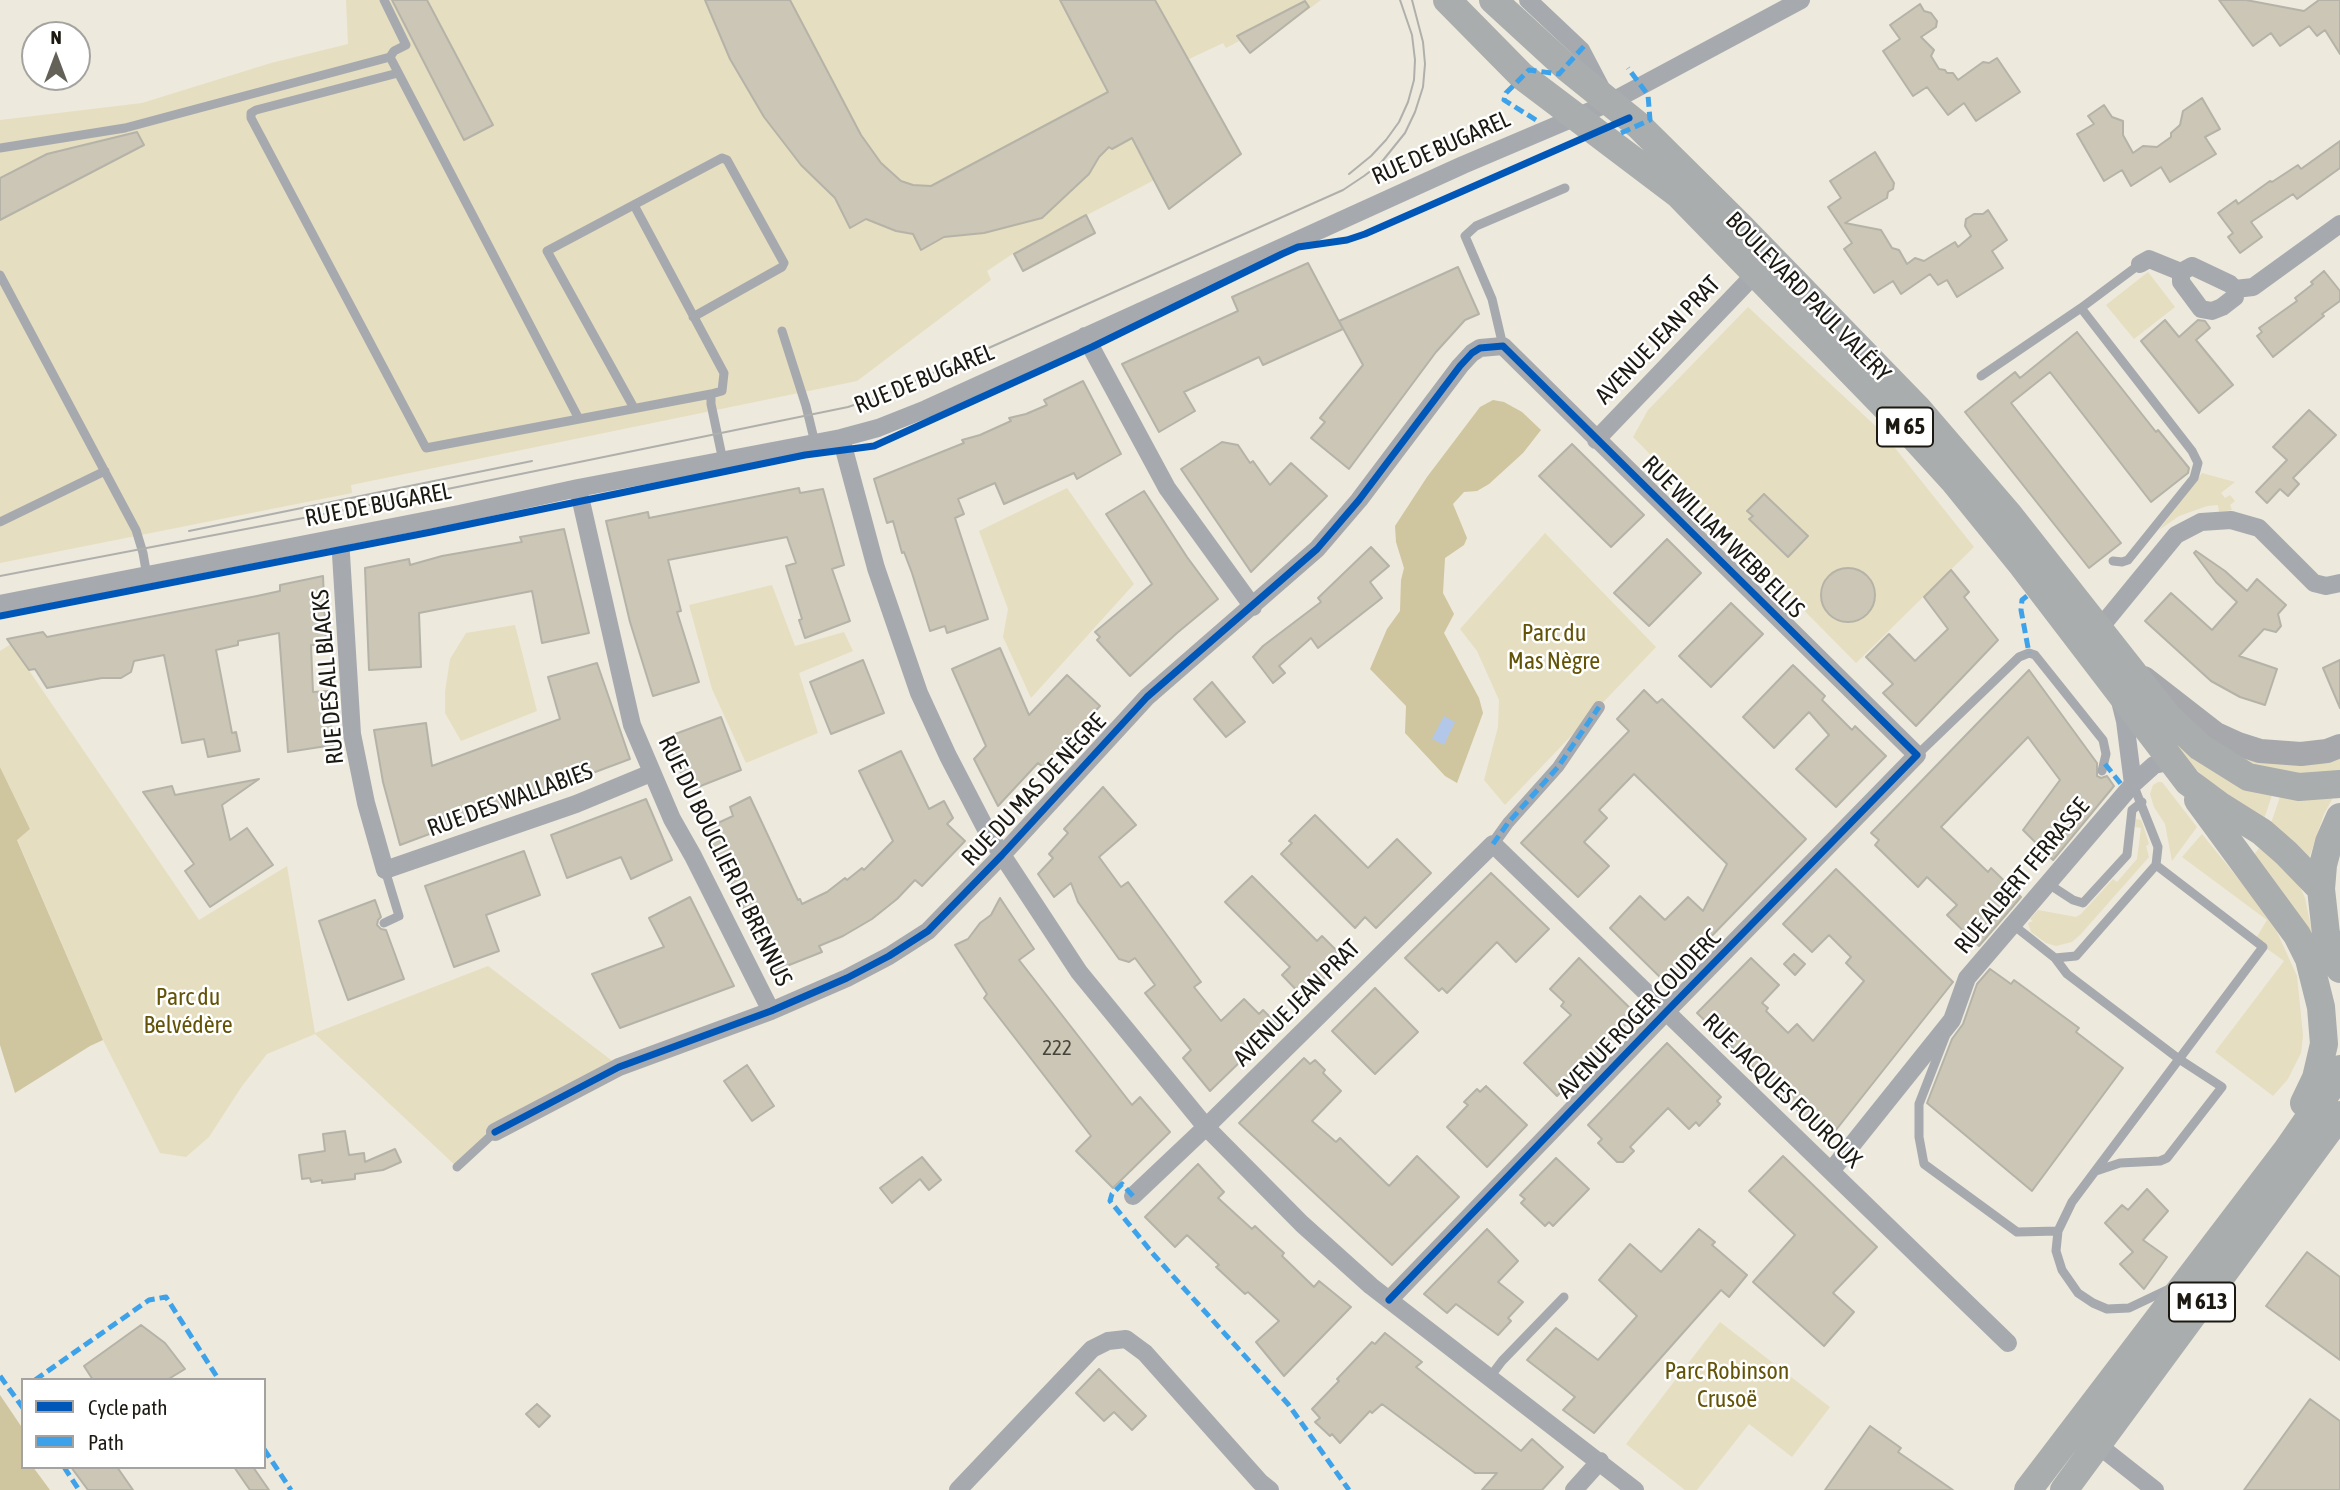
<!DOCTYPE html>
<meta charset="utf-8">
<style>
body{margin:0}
#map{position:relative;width:2340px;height:1490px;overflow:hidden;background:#ede9dc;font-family:"Asap Condensed",sans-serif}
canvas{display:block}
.legend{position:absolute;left:21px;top:1378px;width:245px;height:91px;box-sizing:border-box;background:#fff;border:2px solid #a4a3a0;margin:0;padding:9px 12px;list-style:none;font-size:21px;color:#1b1911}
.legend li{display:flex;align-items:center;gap:14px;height:35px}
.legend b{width:35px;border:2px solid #a4a3a0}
.north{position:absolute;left:21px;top:21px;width:70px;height:70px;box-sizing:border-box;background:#fff;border:2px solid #a4a3a0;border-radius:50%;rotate:0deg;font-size:19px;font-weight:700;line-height:28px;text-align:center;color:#1b1911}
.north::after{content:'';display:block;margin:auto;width:24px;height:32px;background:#646258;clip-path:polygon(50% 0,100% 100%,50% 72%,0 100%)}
</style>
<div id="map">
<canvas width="2340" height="1490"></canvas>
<ul class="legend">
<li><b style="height:9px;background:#0057b8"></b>Cycle path</li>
<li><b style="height:9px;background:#3da2ea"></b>Path</li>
</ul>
<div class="north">N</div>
</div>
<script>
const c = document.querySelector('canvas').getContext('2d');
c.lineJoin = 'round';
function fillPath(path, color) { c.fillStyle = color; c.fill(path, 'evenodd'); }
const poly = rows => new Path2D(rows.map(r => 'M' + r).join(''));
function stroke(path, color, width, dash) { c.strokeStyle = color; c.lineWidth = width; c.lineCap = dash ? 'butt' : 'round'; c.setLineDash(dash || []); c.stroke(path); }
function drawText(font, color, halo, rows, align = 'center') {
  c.font = font + ' "Asap Condensed",sans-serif'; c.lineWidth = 5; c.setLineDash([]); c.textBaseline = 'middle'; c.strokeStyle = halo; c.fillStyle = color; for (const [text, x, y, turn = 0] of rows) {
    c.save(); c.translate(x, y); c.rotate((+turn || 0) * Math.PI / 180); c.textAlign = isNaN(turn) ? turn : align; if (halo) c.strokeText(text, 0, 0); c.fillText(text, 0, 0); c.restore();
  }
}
fillPath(poly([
 [346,0,1321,0,1250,53,1239,41,1226,48,1223,43,1187,60,1160,177,1014,253,987,271,991,280,857,381,351,485,352,493,0,563,0,120,142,103,271,63,348,44],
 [2148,272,2175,307,2134,339,2106,305],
 [1748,307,1883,433,1974,547,1856,663,1633,437,1648,410],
 [2202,473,2235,482,2221,493,2225,498,2230,495,2235,501,2230,505,2232,510,2219,512,2218,505,2207,506,2179,516,2159,530],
 [1067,488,1134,584,1031,698,1003,637,1008,609,979,531],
 [1545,533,1656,647,1505,805,1484,780,1498,727,1499,700,1477,651,1460,629],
 [772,585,795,646,844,632,853,651,799,673,818,733,746,763,712,689,689,605],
 [515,625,537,711,461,741,445,713,445,692,450,659,466,633],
 [11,644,199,920,287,866,315,1033,488,966,615,1063,495,1132,457,1167,315,1034,267,1054,242,1086,209,1137,186,1157,160,1153,103,1040,17,839,30,829,0,767,0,651],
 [2148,710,2272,795,2263,822,2210,783,2191,764],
 [2340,750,2340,773,2319,777,2246,764,2245,754],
 [2158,782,2162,782,2197,827,2172,861,2165,824,2154,807,2150,794,2153,785],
 [2335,794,2324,814,2309,858,2271,823,2280,797],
 [2135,819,2141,820,2143,825,2149,844,2146,846,2149,857,2080,935,2072,942,2056,946,2046,943,2031,932,2028,923,2033,921,2030,919,2038,910,2076,917,2081,914,2113,879,2117,882,2137,859,2141,828,2135,827],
 [2202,834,2271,919,2297,976,2303,1035,2301,1053,2288,1079,2273,1096,2215,1052,2284,961,2255,940,2267,920,2182,857],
 [2262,844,2294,873,2305,898,2314,942,2251,859],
 [1720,1322,1830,1407,1792,1457,1749,1424,1697,1490,1685,1490,1626,1444]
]), '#e6dec0');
fillPath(poly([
 [1493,400,1504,402,1522,412,1541,430,1523,453,1489,484,1477,491,1464,492,1453,504,1467,538,1464,545,1445,558,1443,593,1454,614,1444,633,1479,698,1483,713,1457,783,1445,776,1405,733,1406,706,1370,669,1387,629,1400,611,1401,580,1404,568,1396,542,1395,526,1427,477,1480,407],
 [0,767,30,829,17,840,103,1040,90,1046,15,1093,0,1045],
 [0,1395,23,1429,23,1467,33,1467,50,1490,0,1490]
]), '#cfc59e');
fillPath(poly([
 [1444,716,1455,722,1444,745,1432,739]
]), '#b3c8e8');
const building = poly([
 [392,0,427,0,493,125,464,140,392,0],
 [705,0,790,0,861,135,881,163,901,181,913,185,931,186,1108,92,1060,0,1155,0,1241,154,1169,209,1132,138,1112,149,1109,147,1099,157,1089,174,1042,218,984,233,944,237,921,250,913,234,896,231,866,219,850,228,835,198,801,165,764,117,730,59,705,0],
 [2219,0,2246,0,2304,11,2319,0,2340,0,2340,54,2325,30,2317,36,2309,26,2280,46,2271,33,2253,46,2219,0],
 [1305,1,1309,7,1250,53,1237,36,1305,1],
 [1920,4,1924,11,1931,13,1937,21,1936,27,1921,37,1934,50,1931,56,1939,69,1945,70,1947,73,1953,73,1958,80,1983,62,1989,63,1997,58,2020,92,1976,121,1964,103,1948,115,1927,87,1913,96,1883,51,1900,39,1890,25,1920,4],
 [2202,98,2220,129,2205,137,2216,154,2170,182,2161,167,2131,186,2122,170,2104,181,2077,134,2094,124,2088,116,2104,105,2112,117,2123,121,2123,135,2133,153,2143,146,2157,147,2171,137,2171,133,2180,125,2183,111,2202,98],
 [137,132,144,145,0,220,0,178,47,154,137,132],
 [2340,141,2340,168,2297,199,2293,194,2251,222,2262,237,2240,253,2228,237,2233,233,2218,213,2236,200,2238,204,2270,181,2272,182,2298,165,2301,169,2340,141],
 [1875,152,1894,183,1893,189,1888,192,1887,198,1845,223,1881,230,1892,248,1899,250,1907,264,1915,258,1924,261,1955,242,1958,247,1971,236,1965,226,1966,219,1974,214,1983,214,1988,210,2007,240,1992,251,2003,268,1957,297,1947,280,1938,285,1930,274,1901,294,1893,281,1874,293,1844,249,1852,243,1828,207,1841,198,1830,181,1875,152],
 [1086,215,1095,233,1023,271,1014,254,1086,215],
 [1308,263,1343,329,1263,365,1259,357,1184,392,1195,411,1159,432,1122,364,1238,311,1232,297,1308,263],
 [1458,267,1479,314,1465,320,1436,352,1349,469,1311,438,1325,422,1320,418,1363,365,1339,321,1458,267],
 [2324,271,2340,291,2340,301,2322,314,2324,316,2273,357,2257,336,2262,332,2259,328,2297,301,2295,298,2313,284,2311,282,2324,271],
 [2165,320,2179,337,2198,320,2205,321,2210,328,2196,340,2233,385,2199,413,2141,341,2165,320],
 [2077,332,2156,432,2158,430,2189,468,2188,473,2151,502,2050,372,2011,403,2121,543,2089,568,1965,412,2015,372,2020,378,2077,332],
 [1083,381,1121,454,1077,479,1074,473,1004,504,995,483,958,499,964,514,955,518,988,619,947,633,945,626,930,631,912,573,904,552,902,553,893,521,887,523,874,479,964,443,962,440,980,435,1011,421,1009,418,1026,414,1047,405,1044,400,1083,381],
 [2309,410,2336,435,2293,478,2299,484,2288,496,2280,489,2267,503,2256,492,2287,460,2273,447,2309,410],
 [1222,442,1238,445,1250,463,1253,461,1270,485,1291,463,1327,496,1251,572,1181,469,1222,442],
 [1572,444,1644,515,1611,547,1539,476,1572,444],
 [799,488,800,493,823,489,844,565,832,569,850,621,805,638,799,620,802,619,786,566,796,563,787,537,668,560,681,611,677,612,699,682,653,696,630,622,606,521,648,512,649,518,799,488],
 [1144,491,1187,557,1218,599,1177,633,1130,676,1097,640,1100,637,1095,632,1152,584,1106,514,1144,491],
 [1764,494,1808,536,1788,557,1749,519,1753,516,1747,511,1764,494],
 [564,529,589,633,542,643,532,591,419,613,421,667,369,670,365,568,409,559,410,565,442,556,522,542,520,537,564,529],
 [1667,539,1701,573,1649,626,1614,593,1667,539],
 [1371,547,1389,566,1370,582,1382,598,1318,648,1311,638,1279,666,1285,673,1273,683,1253,657,1263,646,1321,602,1318,598,1371,547],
 [2196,551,2225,571,2247,591,2257,579,2286,605,2278,614,2281,626,2276,632,2264,629,2239,656,2277,669,2265,705,2240,697,2211,681,2145,621,2171,593,2212,630,2237,602,2216,582,2194,553,2196,551],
 '1821 595a27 27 0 1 1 54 0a27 27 0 1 1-54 0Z',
 [1951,570,1969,592,1964,597,1998,640,1916,726,1883,693,1893,684,1866,657,1889,634,1915,661,1948,629,1924,597,1951,570],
 [323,576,326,645,311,645,313,692,328,691,333,745,288,752,279,633,238,641,238,645,216,650,232,733,236,732,240,751,208,757,204,739,182,743,164,655,134,661,131,672,121,678,102,678,47,688,35,669,29,670,7,639,43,632,47,637,257,596,280,591,280,585,323,576],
 [1731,603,1763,634,1711,687,1679,656,1731,603],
 [1000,648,1029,715,1067,675,1100,706,1043,767,1038,763,998,806,974,759,986,746,952,669,1000,648],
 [863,660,884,713,831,734,810,682,863,660],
 [2340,660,2340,708,2323,668,2340,660],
 [597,663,630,759,400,845,383,782,374,730,426,723,432,766,560,719,548,677,597,663],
 [1793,665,1825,696,1822,700,1852,730,1855,726,1886,756,1836,807,1796,769,1829,735,1809,712,1774,748,1743,717,1793,665],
 [2029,670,2097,763,2097,776,2101,778,2107,776,2114,786,2053,860,2023,830,2060,780,2028,737,1941,827,1988,872,1991,868,2021,897,1979,946,1947,915,1957,905,1927,877,1918,887,1875,845,1879,840,1871,833,2029,670],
 [1212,682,1245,722,1226,737,1194,699,1212,682],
 [1644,690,1657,703,1662,699,1806,839,1666,983,1610,928,1640,896,1665,920,1688,897,1703,911,1727,864,1634,774,1599,810,1607,818,1584,842,1609,866,1578,897,1521,843,1629,731,1617,719,1644,690],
 [721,717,741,770,688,791,667,737,721,717],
 [901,751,929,809,944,801,953,818,947,824,965,841,922,886,915,880,897,899,872,919,843,936,819,946,822,952,774,971,705,829,733,816,730,807,750,797,798,900,800,899,802,904,827,892,845,878,847,880,862,868,864,870,893,841,859,771,901,751],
 [259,779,222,805,230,840,247,828,273,865,210,907,185,871,194,864,143,792,172,786,175,795,259,779],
 [1103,787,1136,825,1099,857,1121,887,1128,882,1201,982,1194,987,1221,1021,1244,999,1259,1014,1263,1010,1278,1025,1210,1091,1183,1058,1191,1050,1145,993,1155,985,1135,958,1129,962,1119,959,1078,902,1071,883,1054,897,1038,874,1053,858,1049,854,1068,833,1064,829,1103,787],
 [646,799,672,860,631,879,621,857,567,878,551,835,646,799],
 [1315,815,1368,868,1397,839,1431,873,1376,928,1365,917,1355,928,1281,854,1292,843,1289,841,1315,815],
 [524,851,540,895,486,915,499,951,454,967,425,886,524,851],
 [1836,869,1953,982,1828,1140,1697,1013,1751,958,1779,985,1762,1003,1768,1008,1766,1011,1788,1033,1797,1024,1813,1041,1864,981,1846,963,1851,957,1829,935,1812,952,1783,924,1836,869],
 [1491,873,1549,929,1516,962,1497,942,1447,993,1442,988,1439,991,1405,958,1491,873],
 [1252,876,1317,941,1322,936,1344,958,1304,998,1282,975,1290,967,1225,902,1252,876],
 [690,897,734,986,620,1028,592,974,664,947,649,918,690,897],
 [1000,898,1034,949,1019,960,1132,1105,1140,1097,1170,1132,1113,1188,1076,1151,1091,1136,984,998,987,994,955,945,968,939,980,923,991,915,1000,898],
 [375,900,381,917,378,920,377,925,381,929,386,930,404,979,348,1000,319,921,375,900],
 [1794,954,1805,964,1795,975,1784,964,1794,954],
 [1579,958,1636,1014,1557,1096,1524,1063,1571,1015,1561,1006,1564,1002,1550,989,1579,958],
 [1990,969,2011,984,2014,980,2079,1028,2076,1032,2123,1068,2032,1191,1927,1103,1952,1039,1963,1024,1977,984,1990,969],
 [1375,988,1418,1032,1375,1074,1332,1031,1375,988],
 [1667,1043,1721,1097,1717,1101,1720,1104,1699,1126,1696,1122,1689,1129,1668,1108,1630,1147,1634,1151,1623,1162,1617,1162,1598,1143,1602,1139,1588,1125,1667,1043],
 [1304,1058,1310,1064,1315,1060,1325,1070,1323,1073,1341,1091,1312,1121,1336,1142,1340,1138,1389,1186,1417,1156,1459,1197,1392,1265,1239,1123,1304,1058],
 [747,1065,774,1106,752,1121,724,1081,747,1065],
 [1486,1086,1527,1125,1487,1167,1447,1127,1468,1105,1464,1102,1477,1089,1480,1092,1486,1086],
 [345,1131,349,1155,364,1153,365,1162,395,1149,401,1162,383,1170,355,1174,355,1179,322,1183,322,1180,311,1182,310,1178,302,1179,299,1155,325,1151,323,1134,345,1131],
 [1783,1156,1877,1247,1833,1293,1854,1312,1824,1346,1753,1282,1795,1235,1749,1191,1783,1156],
 [922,1157,941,1180,929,1190,920,1179,892,1203,880,1188,922,1157],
 [1556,1158,1589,1189,1553,1226,1549,1222,1545,1226,1521,1203,1525,1199,1520,1195,1556,1158],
 [1198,1164,1224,1192,1218,1198,1252,1229,1255,1226,1273,1243,1284,1253,1282,1256,1314,1287,1319,1281,1351,1307,1284,1376,1256,1342,1279,1321,1248,1292,1245,1294,1216,1267,1219,1265,1187,1235,1175,1247,1145,1217,1198,1164],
 [2147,1189,2168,1211,2143,1240,2167,1257,2144,1289,2120,1264,2133,1252,2105,1223,2122,1205,2128,1210,2147,1189],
 [1487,1229,1518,1261,1498,1282,1523,1302,1508,1318,1511,1321,1498,1335,1456,1304,1447,1313,1424,1294,1487,1229],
 [1699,1229,1715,1242,1712,1245,1747,1275,1729,1297,1721,1290,1594,1433,1563,1410,1575,1397,1527,1360,1556,1328,1598,1360,1637,1316,1599,1280,1630,1244,1661,1272,1699,1229],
 [2307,1252,2340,1277,2340,1360,2266,1306,2307,1252],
 [141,1325,165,1343,185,1369,167,1380,93,1380,84,1366,141,1325],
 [1385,1333,1422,1362,1416,1367,1521,1451,1532,1439,1563,1467,1542,1490,1482,1490,1497,1473,1475,1473,1382,1404,1372,1413,1370,1411,1340,1443,1332,1434,1330,1436,1315,1422,1320,1418,1312,1409,1339,1381,1337,1379,1372,1342,1375,1344,1385,1333],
 [1099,1369,1146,1416,1132,1430,1114,1412,1104,1421,1076,1393,1099,1369],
 [2310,1399,2340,1421,2340,1490,2244,1490,2310,1399],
 [537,1404,550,1416,539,1427,526,1414,537,1404],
 [1870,1426,1901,1448,1898,1452,1953,1490,1825,1490,1870,1426],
 [71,1467,117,1467,133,1490,88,1490,71,1467],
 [234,1467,253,1467,269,1490,250,1490,234,1467]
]);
fillPath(building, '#cbc6b5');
stroke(building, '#b5b3a8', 2);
stroke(poly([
 [390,57,579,419],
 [398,73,256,110,251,113,251,118,426,448,711,394,711,404,723,461],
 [0,148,125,128,390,57,394,51,406,45,384,0],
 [634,205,724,373,722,391,711,394],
 [0,275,136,530,143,553,147,576],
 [2081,308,2192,451,2198,463,2194,478,2128,560,2122,562,2113,561],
 [782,331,806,406,815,443],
 [1503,346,1492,299,1465,236,1476,226,1565,188],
 [1981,376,2081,308,2140,264],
 [634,408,547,251,722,158,727,160,784,263,782,267,693,317],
 [0,522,105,471],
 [1917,755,2019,657,2029,653,2035,655,2103,740,2106,754,2102,771],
 [2133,784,2158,847,2156,865,2263,947,2072,1202,2058,1231,2056,1251,2062,1270,2078,1293,2093,1303,2107,1309,2129,1308,2169,1289],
 [2047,883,2073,900,2083,903,2127,855,2132,810,2142,802],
 [384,923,399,916,385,870],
 [2012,924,2055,958,2076,956,2156,865],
 [2055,958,2067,974,2179,1059,2222,1087,2167,1158,2160,1161,2120,1163,2096,1171],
 [1945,1037,1919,1104,1919,1137,1924,1164,2017,1232,2058,1231],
 [457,1167,495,1132],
 [1490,1377,1502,1361,1564,1297]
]), '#a6aaaf', 9);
stroke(poly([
 [1493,844,1508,823,1558,767,1599,707]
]), '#a6aaaf', 12);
stroke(poly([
 [1528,0,1581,50,1602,90],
 [2140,264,2149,259,2181,272],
 [2192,266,2230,284,2235,289,2235,297,2222,307,2212,311,2201,309,2181,282,2181,272,2192,266],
 [2235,289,2253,287,2340,224],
 [1085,336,1167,488,1253,607],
 [841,438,876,568,919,693,948,756,989,835,1079,972,1206,1127,1302,1224,1371,1286,1635,1490],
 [1596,440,1755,274],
 [578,488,632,725,672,819,693,856,771,1011],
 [340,538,352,734,366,803,385,870,576,804,651,773],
 [0,604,459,514,578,488,841,438,878,428,926,409,1463,165,1609,103,1801,0],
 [2099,629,2176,535,2201,522,2231,520,2259,528,2314,583,2326,586,2340,583],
 [2120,701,2125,721,2133,784],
 [495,1132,619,1067,771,1011,847,978,889,956,928,931,1002,855,1147,697,1317,549,1359,500,1460,366,1472,353,1480,348,1503,346,1917,755,1666,1012,1389,1300],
 [1831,1171,1952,1020,1967,978,2133,784,2154,765,2172,761],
 [1133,1196,1206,1127,1493,844,2008,1343],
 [2098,1445,2155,1490],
 [958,1490,1092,1349,1108,1341,1126,1339,1145,1353,1260,1482,1270,1490],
 [1574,1490,1600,1461]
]), '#a6aaaf', 18);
stroke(poly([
 [2144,678,2216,734,2238,744,2260,751,2301,754,2327,751,2340,746]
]), '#a6a8ac', 24);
stroke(poly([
 [1447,0,1522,76,1678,194,1901,423,1953,480,2022,565,2188,782,2219,805,2262,832,2286,853,2321,889],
 [1493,0,1566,67,1638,125,1740,226,1917,408,2009,515,2168,717,2200,747,2248,777,2299,787,2340,784],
 [2198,800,2297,935,2309,959,2321,1007,2324,1044,2316,1078,2304,1103],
 [2340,817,2329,842,2323,865,2321,889,2326,934,2340,969],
 [2028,1490,2287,1150,2332,1085,2340,1069],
 [2064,1490,2340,1115]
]), '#aaadad', 28);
stroke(poly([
 [1349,174,1371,156,1386,140,1399,122,1408,102,1414,80,1415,60,1412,35,1400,0],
 [189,531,532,461],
 [0,576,340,511,848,407,881,396,1343,190,1364,176,1380,164,1405,133,1415,112,1423,87,1425,64,1423,42,1412,0]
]), '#afafac', 2);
stroke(poly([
 [1536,120,1504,100,1506,93,1529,70,1559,74,1585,45],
 [1621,133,1650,120,1648,95,1628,68],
 [2027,596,2022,600,2021,610,2029,653],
 [2105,764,2121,784],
 [1493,844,1508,823,1558,767,1599,707],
 [1133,1196,1122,1184,1112,1194,1110,1201,1154,1255,1288,1404,1349,1490],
 [0,1376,23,1408],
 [35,1380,149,1300,166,1297,219,1380],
 [264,1449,291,1490],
 [64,1467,79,1490]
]), '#3da2ea', 5, [10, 5]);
stroke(poly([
 [0,616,431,532,805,455,874,446,1092,347,1282,254,1298,247,1347,240,1365,234,1629,118],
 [495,1132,619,1067,771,1011,847,978,889,956,928,931,1002,855,1147,697,1317,549,1359,500,1460,366,1472,353,1480,348,1503,346,1917,755,1666,1012,1389,1300]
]), '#0057b8', 7);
drawText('21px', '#47443a', null, [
 ["222",1057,1048]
]);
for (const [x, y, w] of [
 [1905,427,56],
 [2202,1302,66]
]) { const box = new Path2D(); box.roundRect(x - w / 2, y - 19.5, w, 39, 5); c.fillStyle = '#fff'; c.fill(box); stroke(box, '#1b1911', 2); }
drawText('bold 23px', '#1b1911', null, [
 ["M 65",1905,427],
 ["M 613",2202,1302]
]);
drawText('24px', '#1b1911', '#fff', [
 ["RUE DE BUGAREL",1441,148,-24],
 ["BOULEVARD PAUL VALÉRY",1808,297,46],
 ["AVENUE JEAN PRAT",1658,340,-46],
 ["RUE DE BUGAREL",924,379,-22],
 ["RUE DE BUGAREL",378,505,-11],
 ["RUE WILLIAM WEBB ELLIS",1723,537,45],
 ["RUE DES ALL BLACKS",328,677,-95],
 ["RUE DU MAS DE NÈGRE",1034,790,-47],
 ["RUE DES WALLABIES",510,800,-20],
 ["RUE DU BOUCLIER DE BRENNUS",725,861,64],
 ["RUE ALBERT FERRASSE",2022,876,-50],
 ["AVENUE JEAN PRAT",1297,1003,-45],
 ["AVENUE ROGER COUDERC",1639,1014,-46],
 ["RUE JACQUES FOUROUX",1782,1091,44]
]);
drawText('24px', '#635306', '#fff', [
 ["Parc du",1554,633],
 ["Mas Nègre",1554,661],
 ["Parc du",188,997],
 ["Belvédère",188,1025],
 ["Parc Robinson",1727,1371],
 ["Crusoë",1727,1399]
]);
</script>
